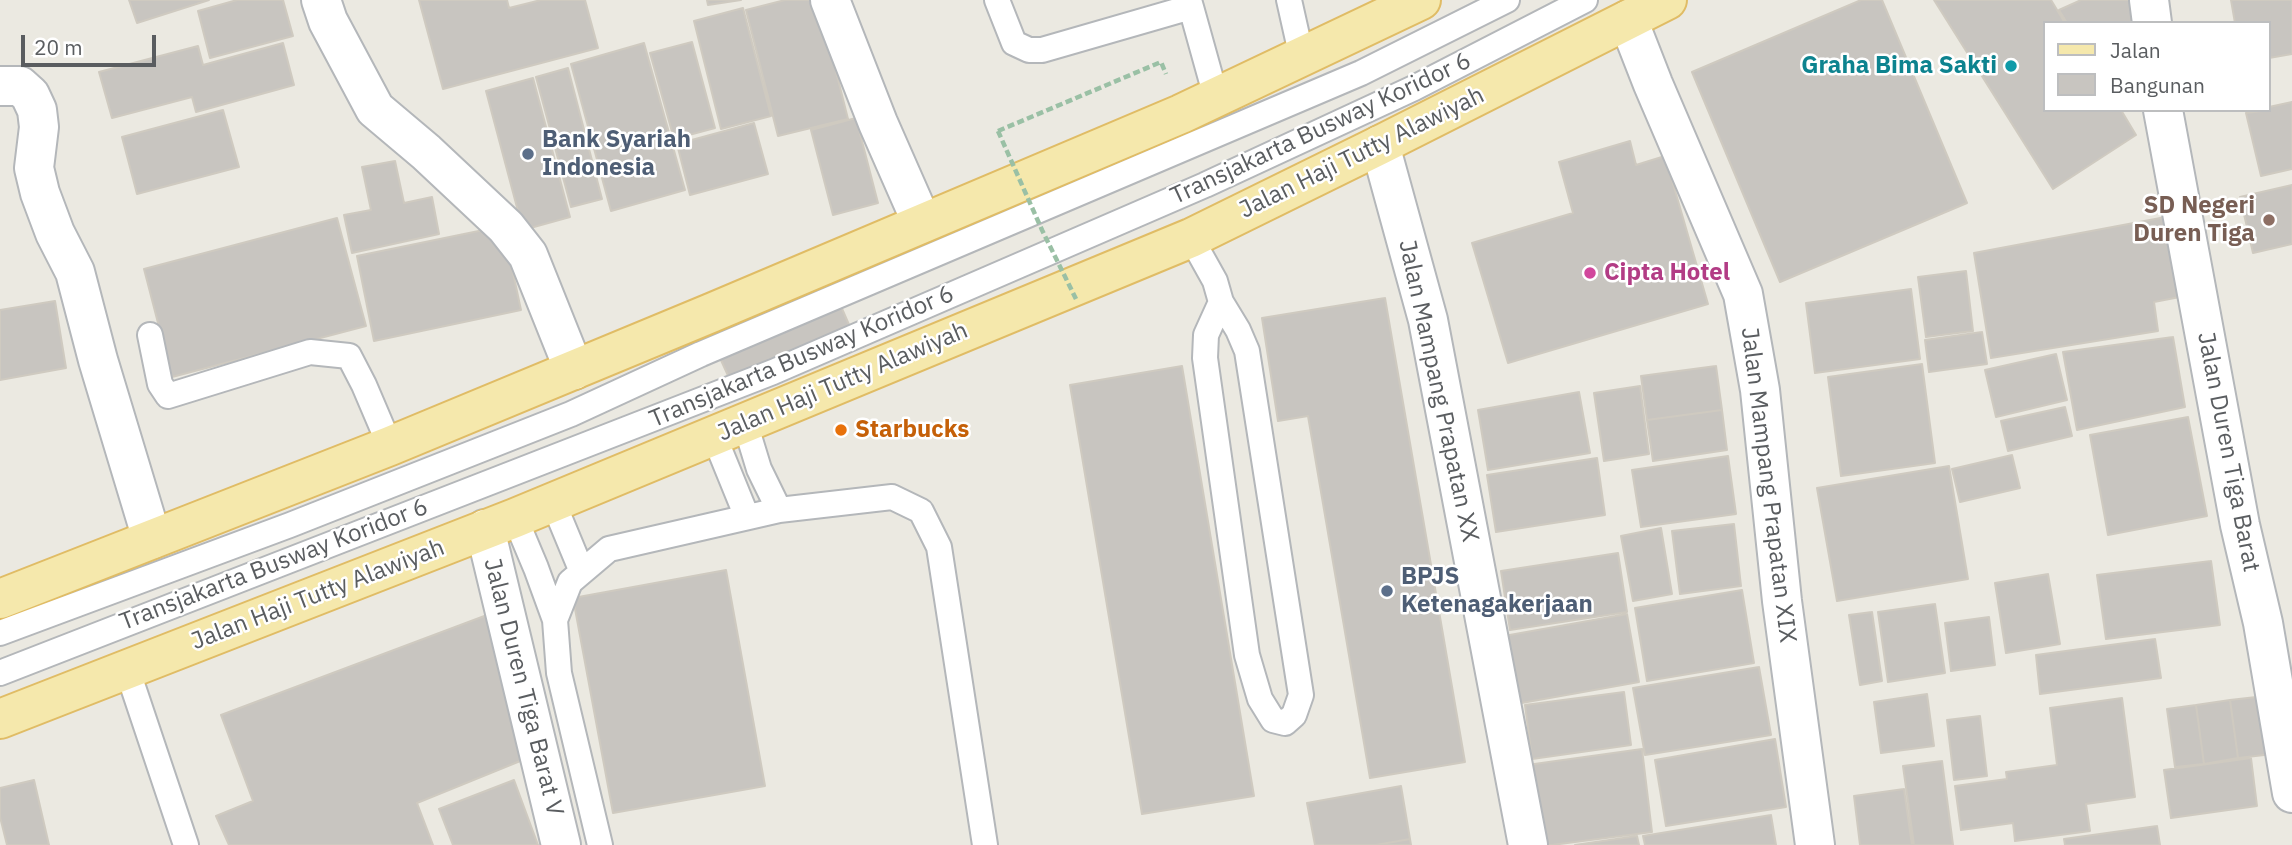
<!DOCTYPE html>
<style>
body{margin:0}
#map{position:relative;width:2292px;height:845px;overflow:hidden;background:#ebe9e1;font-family:"IBM Plex Sans",sans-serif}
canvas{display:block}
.legend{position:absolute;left:2043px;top:21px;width:228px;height:91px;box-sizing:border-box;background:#fff;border:2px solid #bdbebf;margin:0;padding:9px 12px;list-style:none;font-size:21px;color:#5a5d60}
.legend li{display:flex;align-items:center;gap:14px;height:35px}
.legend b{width:35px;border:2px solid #bdbebf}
.scale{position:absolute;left:21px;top:35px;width:135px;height:32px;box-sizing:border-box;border:4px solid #5a5d60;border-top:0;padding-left:9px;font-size:21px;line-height:24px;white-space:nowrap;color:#5a5d60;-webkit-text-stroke:5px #fff;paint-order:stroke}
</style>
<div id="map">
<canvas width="2292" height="845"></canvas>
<ul class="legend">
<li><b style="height:9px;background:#f5e8ac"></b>Jalan</li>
<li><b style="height:19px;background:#c8c5c0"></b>Bangunan</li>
</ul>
<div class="scale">20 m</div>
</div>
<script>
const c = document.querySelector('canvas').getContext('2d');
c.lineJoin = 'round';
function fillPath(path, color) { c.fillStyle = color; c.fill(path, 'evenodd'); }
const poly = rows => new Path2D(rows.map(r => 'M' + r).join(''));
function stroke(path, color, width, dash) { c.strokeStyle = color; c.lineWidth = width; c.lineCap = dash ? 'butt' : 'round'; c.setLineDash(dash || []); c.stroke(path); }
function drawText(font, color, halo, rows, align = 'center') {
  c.font = font + ' "IBM Plex Sans",sans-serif'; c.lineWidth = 5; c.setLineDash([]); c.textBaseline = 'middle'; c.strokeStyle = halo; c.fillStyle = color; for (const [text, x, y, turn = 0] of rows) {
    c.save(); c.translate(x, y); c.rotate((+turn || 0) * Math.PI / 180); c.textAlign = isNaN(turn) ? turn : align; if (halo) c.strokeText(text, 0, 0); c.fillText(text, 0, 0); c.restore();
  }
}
const building = poly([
 [129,0,209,0,137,23,129,0],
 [237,0,283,0,293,36,210,58,198,11,237,0],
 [419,0,507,0,509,8,541,0,585,0,598,48,443,89,419,0],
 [707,0,741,0,708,5,707,0],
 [785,0,818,0,848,119,778,136,746,10,785,0],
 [1861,0,1882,0,1967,203,1780,282,1692,72,1861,0],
 [1934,0,2051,0,2065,23,2045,23,2045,110,2121,110,2136,135,2053,189,1934,0],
 [2081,0,2133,0,2137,23,2067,23,2059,10,2081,0],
 [2231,0,2292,0,2292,54,2269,58,2269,23,2235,23,2231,0],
 [743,8,771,116,721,129,694,21,743,8],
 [692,42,715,128,674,139,650,53,692,42],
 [283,43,294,85,196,112,192,97,112,118,99,72,198,46,203,65,283,43],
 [644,43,685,190,611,211,571,64,644,43],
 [568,68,602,199,571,207,536,77,568,68],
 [533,78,570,217,523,230,486,91,533,78],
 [2292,102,2292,169,2261,176,2246,113,2269,110,2269,107,2292,102],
 [223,110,239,167,137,194,122,137,223,110],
 [856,118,878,203,833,215,811,130,856,118],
 [754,123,768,174,690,195,677,144,754,123],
 [1630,141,1636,165,1665,156,1708,304,1508,363,1472,243,1573,213,1559,162,1630,141],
 [395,161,404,203,432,197,439,234,352,253,344,215,371,210,362,167,395,161],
 [2292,185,2292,244,2253,253,2240,197,2292,185],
 [2171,216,2185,296,2154,302,2158,331,1991,358,1974,253,2171,216],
 [337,218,366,326,172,377,144,269,337,218],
 [503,226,521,310,374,341,357,256,503,226],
 [1966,271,1973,331,1926,337,1918,277,1966,271],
 [1911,289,1920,359,1815,373,1806,303,1911,289],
 [1385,298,1465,762,1370,778,1308,416,1278,421,1262,318,1385,298],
 [55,301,66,368,0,380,0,310,55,301],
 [840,304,850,327,730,380,720,358,840,304],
 [1982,332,1987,364,1929,372,1925,340,1982,332],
 [2173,337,2185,407,2077,430,2063,352,2173,337],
 [2056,354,2067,400,1996,417,1985,370,2056,354],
 [1922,364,1935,463,1841,476,1828,377,1922,364],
 [1182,366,1254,796,1142,814,1070,385,1182,366],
 [1716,366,1722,410,1647,420,1641,376,1716,366],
 [1640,386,1649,454,1604,461,1594,393,1640,386],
 [1579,392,1590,453,1488,470,1478,410,1579,392],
 [2065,407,2072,436,2008,451,2001,421,2065,407],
 [1722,410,1727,450,1653,461,1647,420,1722,410],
 [2188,417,2207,516,2108,535,2090,435,2188,417],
 [2012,455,2020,488,1960,502,1952,469,2012,455],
 [1728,456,1736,514,1641,527,1632,470,1728,456],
 [1597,458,1605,515,1496,532,1487,475,1597,458],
 [1949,466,1968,579,1837,601,1817,488,1949,466],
 [1734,524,1741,586,1680,594,1672,531,1734,524],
 [1661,528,1672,594,1633,601,1621,536,1661,528],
 [1618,553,1627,612,1510,630,1501,571,1618,553],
 [2211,561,2220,625,2106,639,2097,575,2211,561],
 [726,570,765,786,613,813,573,598,726,570],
 [2048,574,2060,644,2006,653,1995,583,2048,574],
 [1742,590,1754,663,1647,681,1635,608,1742,590],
 [1935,604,1945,673,1888,682,1878,612,1935,604],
 [495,612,535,755,417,803,433,845,229,845,216,816,253,801,221,715,495,612],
 [1872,612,1882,681,1860,685,1849,615,1872,612],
 [1627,614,1639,682,1516,704,1504,636,1627,614],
 [1989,617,1995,665,1951,671,1945,623,1989,617],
 [2155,639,2161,678,2040,694,2036,655,2155,639],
 [1759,667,1771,735,1645,755,1633,688,1759,667],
 [1624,692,1631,745,1532,759,1525,705,1624,692],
 [1927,694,1934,746,1881,753,1874,702,1927,694],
 [2265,696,2273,754,2238,758,2230,700,2265,696],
 [2122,698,2135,797,2086,804,2090,831,2015,841,2013,823,1961,830,1955,786,2007,779,2006,772,2057,765,2050,708,2122,698],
 [2230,700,2238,758,2204,764,2196,705,2230,700],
 [2196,705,2204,764,2175,767,2167,709,2196,705],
 [1980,716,1987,776,1954,780,1947,720,1980,716],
 [1775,739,1786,807,1666,826,1655,760,1775,739],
 [1642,749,1652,832,1552,845,1530,845,1520,766,1642,749],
 [2251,758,2257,806,2171,818,2164,770,2251,758],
 [1942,761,1953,845,1914,845,1903,766,1942,761],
 [34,780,49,845,7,845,0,817,0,788,34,780],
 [514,780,538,845,453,845,439,809,514,780],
 [1401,786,1410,839,1376,845,1315,845,1307,803,1401,786],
 [1904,789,1912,845,1860,845,1854,796,1904,789],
 [1771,815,1776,845,1645,845,1643,836,1771,815],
 [2157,826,2160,845,2065,845,2064,839,2157,826],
 [1637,836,1639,845,1575,845,1637,836],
 [1410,839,1411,845,1376,845,1410,839]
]);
fillPath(building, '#c8c5c0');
stroke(building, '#cfcac0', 2);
const lane = poly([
 [997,0,1014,43,1029,50,1042,50,1191,7,1189,0],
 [1289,0,1302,58],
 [1191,7,1216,97],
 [1191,238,1215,281,1221,302,1238,330,1247,351,1301,695,1294,715,1285,723,1273,720,1260,699,1247,655,1205,358,1206,335,1221,302],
 [150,335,160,384,168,396,310,352,349,356,364,385,390,446],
 [745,423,759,469,779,510],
 [714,436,747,517],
 [553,502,582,572],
 [515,518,536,568,555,620],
 [0,633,290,525,571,414,701,354,1361,73,1507,0],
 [127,669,186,845],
 [0,673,773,372,1205,185,1414,88,1585,0],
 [600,845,559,673,555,620,570,582,609,549,779,510,892,497,921,511,939,547,985,845]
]);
const street = poly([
 [321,0,328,21,375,109,426,152,506,227,528,255,574,370],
 [830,0,878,123,922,223],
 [2149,0,2152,23],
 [1628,20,1653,84,1743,294,1760,390,1782,601,1815,845],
 [0,86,20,86,30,95,37,110,39,127,34,168,40,193,55,233,75,272,98,360,152,539],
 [2163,110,2240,525,2263,623,2292,793],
 [1380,145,1428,320,1528,845],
 [485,529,561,845]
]);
const primary = poly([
 [0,599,390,446,711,313,1181,114,1421,0],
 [0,719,515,518,1191,238,1380,145,1667,0]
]);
stroke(lane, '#b4b7ba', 28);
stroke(street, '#b4b7ba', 42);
stroke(primary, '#e0bc65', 42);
stroke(poly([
 [998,131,1161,62,1166,74]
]), '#9ac0a5', 4.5, [7, 3.5]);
stroke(lane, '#fff', 24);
stroke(street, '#fff', 38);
stroke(primary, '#f5e8ac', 38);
stroke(poly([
 [998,131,1042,230,1076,299]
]), '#9ac0a5', 4.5, [7, 3.5]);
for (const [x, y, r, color] of [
 [2011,66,7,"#0f9aa8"],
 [528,154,7,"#5c6f8a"],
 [2269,220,7,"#8d6e63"],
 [1590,273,7,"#d1479c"],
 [841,430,7,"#e8710a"],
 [1387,591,7,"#5c6f8a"]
]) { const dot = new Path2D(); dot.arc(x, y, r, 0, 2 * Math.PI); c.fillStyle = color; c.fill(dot); stroke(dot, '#fff', 2.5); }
drawText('bold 24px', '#0d838f', '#fff', [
 ["Graha Bima Sakti",1997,66]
], 'right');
drawText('24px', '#5a5d60', '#fff', [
 ["Transjakarta Busway Koridor 6",1321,129,-25],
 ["Jalan Haji Tutty Alawiyah",1362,153,-26],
 ["Transjakarta Busway Koridor 6",802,357,-23],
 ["Jalan Haji Tutty Alawiyah",843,382,-23],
 ["Jalan Mampang Prapatan XX",1438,391,78],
 ["Jalan Duren Tiga Barat",2228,452,79],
 ["Jalan Mampang Prapatan XIX",1768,485,83],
 ["Transjakarta Busway Koridor 6",274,565,-21],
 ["Jalan Haji Tutty Alawiyah",318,595,-21],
 ["Jalan Duren Tiga Barat V",523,687,76]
]);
drawText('bold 24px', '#4e5e75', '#fff', [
 ["Bank Syariah",542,140],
 ["Indonesia",542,168],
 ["BPJS",1401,577],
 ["Ketenagakerjaan",1401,605]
], 'left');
drawText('bold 24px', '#785e54', '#fff', [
 ["SD Negeri",2255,206],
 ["Duren Tiga",2255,234]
], 'right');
drawText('bold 24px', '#b23c85', '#fff', [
 ["Cipta Hotel",1604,273]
], 'left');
drawText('bold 24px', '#c56008', '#fff', [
 ["Starbucks",855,430]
], 'left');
</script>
